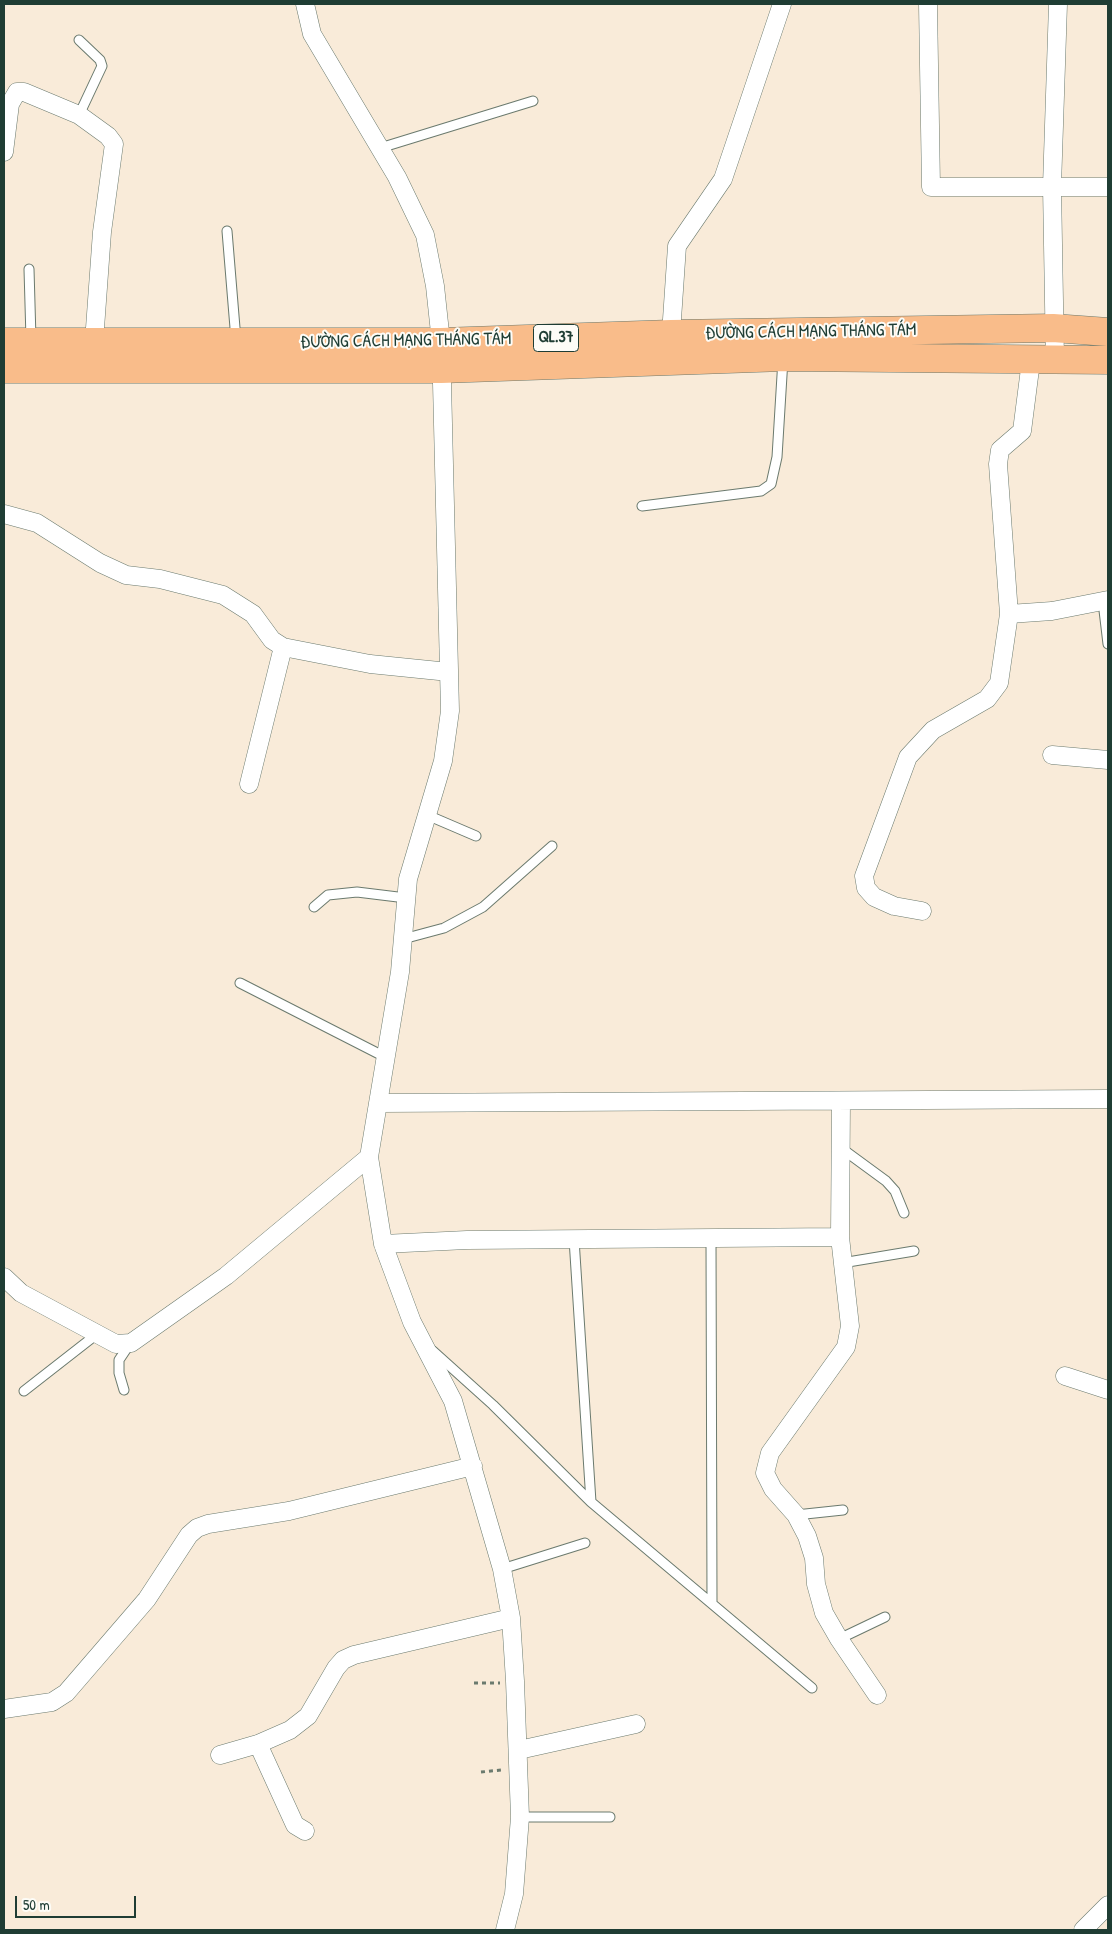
<!DOCTYPE html>
<meta charset="utf-8">
<style>
body{margin:0}
#map{position:relative;width:1112px;height:1934px;overflow:hidden;background:#f9ebd9;font-family:"Patrick Hand",sans-serif}
canvas{display:block}
.frame{position:absolute;inset:0;border:5px solid #1f3d34;pointer-events:none}
.scale{position:absolute;left:15px;top:1896px;width:121px;height:22px;box-sizing:border-box;border:2px solid #1f3d34;border-top:0;padding-left:6px;font-size:15px;line-height:18px;white-space:nowrap;color:#1f3d34;-webkit-text-stroke:4px #fdfcf7;paint-order:stroke}
</style>
<div id="map">
<canvas width="1112" height="1934"></canvas>
<div class="frame"></div>
<div class="scale">50 m</div>
</div>
<script>
const c = document.querySelector('canvas').getContext('2d');
c.lineJoin = 'round';
const poly = rows => new Path2D(rows.map(r => 'M' + r).join(''));
function stroke(path, color, width, dash) { c.strokeStyle = color; c.lineWidth = width; c.lineCap = dash ? 'butt' : 'round'; c.setLineDash(dash || []); c.stroke(path); }
function drawText(font, color, halo, rows, align = 'center') {
  c.font = font + ' "Patrick Hand",sans-serif'; c.lineWidth = 4; c.setLineDash([]); c.textBaseline = 'middle'; c.strokeStyle = halo; c.fillStyle = color; for (const [text, x, y, turn = 0] of rows) {
    c.save(); c.translate(x, y); c.rotate((+turn || 0) * Math.PI / 180); c.textAlign = isNaN(turn) ? turn : align; if (halo) c.strokeText(text, 0, 0); c.fillText(text, 0, 0); c.restore();
  }
}
const service = poly([
 [79,40,100,60,102,66,79,115],
 [380,148,533,101],
 [227,231,236,340],
 [29,269,31,339],
 [642,506,761,491,771,484,777,457,783,359],
 [1103,602,1108,644],
 [427,815,476,836],
 [314,907,328,895,357,892,406,898],
 [403,939,444,928,483,907,552,846],
 [240,983,387,1058],
 [841,1148,886,1181,895,1191,904,1213],
 [574,1239,591,1502],
 [711,1240,712,1603],
 [842,1263,914,1251],
 [433,1351,493,1405,591,1502,812,1688],
 [124,1390,119,1373,119,1360,129,1345],
 [24,1391,97,1334],
 [796,1515,843,1510],
 [502,1569,585,1543],
 [839,1639,885,1617],
 [520,1817,610,1817]
]);
const minor = poly([
 [305,4,312,34,397,177,425,235,435,286,441,342,450,711,443,761,408,879,400,972,369,1157,383,1244,412,1322,453,1401,502,1569,511,1618,515,1681,520,1817,514,1894,505,1930],
 [928,4,931,187,1108,187],
 [4,152,10,104,17,92,24,92,79,115,108,136,114,144,102,232,94,342],
 [671,334,677,246,723,179,782,4],
 [1055,360,1052,186,1058,4],
 [4,514,37,523,100,563,126,575,160,579,223,595,253,614,272,640,283,647,370,664,449,672],
 [1009,614,1052,611,1108,600],
 [1052,755,1108,760],
 [249,784,283,647],
 [922,911,894,906,874,897,866,888,864,876,908,757,933,730,987,699,999,683,1009,614,998,464,1000,450,1022,431,1031,361],
 [841,1101,840,1237,850,1326,846,1347,770,1453,765,1473,773,1489,796,1515,807,1536,814,1558,816,1584,824,1613,839,1639,877,1695],
 [380,1103,1108,1099],
 [383,1244,467,1240,840,1237],
 [4,1277,21,1293,116,1344,131,1343,226,1276,369,1157],
 [1065,1376,1108,1390],
 [4,1709,52,1702,66,1693,147,1599,189,1535,197,1528,208,1524,289,1511,473,1466],
 [258,1744,295,1825,305,1831],
 [519,1750,636,1724],
 [220,1755,258,1744,290,1730,308,1716,336,1668,343,1660,354,1655,511,1618],
 [1083,1930,1108,1905]
]);
const primary = poly([
 [4,342,441,342,671,334,1053,328,1108,332],
 [4,369,441,369,784,357,1108,360]
]);
stroke(service, '#6b7a6e', 11);
stroke(minor, '#6b7a6e', 19);
stroke(primary, '#6b7a6e', 29);
stroke(poly([
 [474,1683,500,1683],
 [481,1772,502,1770]
]), '#6b7a6e', 3, [4, 4]);
stroke(service, '#fff', 9);
stroke(minor, '#fff', 18);
stroke(primary, '#f9bc8a', 28);
for (const [x, y, w] of [
 [556,338,45]
]) { const box = new Path2D(); box.roundRect(x - w / 2, y - 13.5, w, 27, 4); c.fillStyle = '#fdfcf7'; c.fill(box); stroke(box, '#1f3d34', 1); }
drawText('bold 16px', '#1f3d34', null, [
 ["QL.37",556,338]
]);
drawText('18px', '#1f3d34', '#fdfcf7', [
 ["ĐƯỜNG CÁCH MẠNG THÁNG TÁM",811,332,-1],
 ["ĐƯỜNG CÁCH MẠNG THÁNG TÁM",406,341,-1]
]);
</script>
